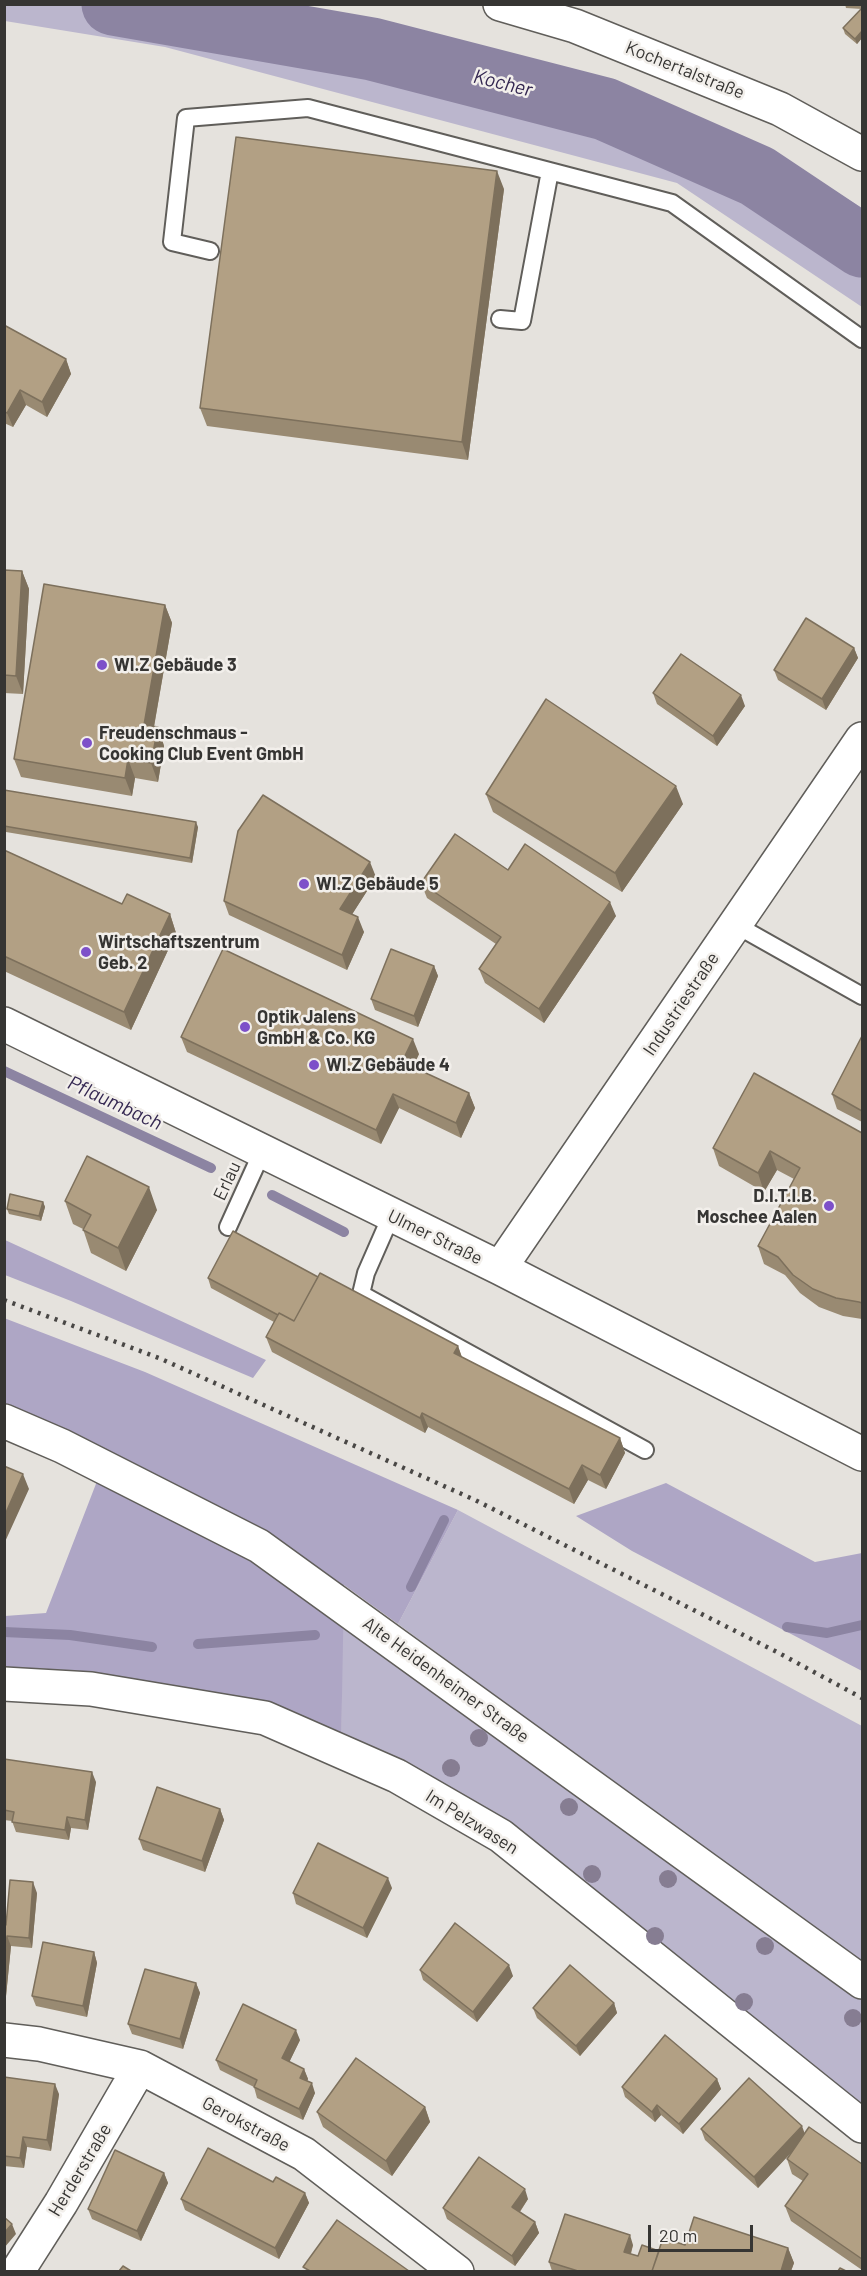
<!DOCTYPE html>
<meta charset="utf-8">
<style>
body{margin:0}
#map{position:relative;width:867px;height:2276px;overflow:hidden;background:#e5e2dd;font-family:Barlow,sans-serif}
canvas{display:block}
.frame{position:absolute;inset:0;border:6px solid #363533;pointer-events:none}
.scale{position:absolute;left:648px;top:2225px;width:105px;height:27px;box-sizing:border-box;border:3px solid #363533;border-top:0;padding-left:8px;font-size:18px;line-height:21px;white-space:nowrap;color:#363533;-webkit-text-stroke:4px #f2efeb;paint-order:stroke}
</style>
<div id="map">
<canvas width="867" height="2276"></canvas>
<div class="frame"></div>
<div class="scale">20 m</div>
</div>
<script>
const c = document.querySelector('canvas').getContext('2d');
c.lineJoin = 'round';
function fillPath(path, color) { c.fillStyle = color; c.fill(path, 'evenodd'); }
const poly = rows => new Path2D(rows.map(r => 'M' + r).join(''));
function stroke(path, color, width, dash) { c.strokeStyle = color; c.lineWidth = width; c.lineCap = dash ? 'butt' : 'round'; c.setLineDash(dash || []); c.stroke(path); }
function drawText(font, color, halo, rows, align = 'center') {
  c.font = font + ' Barlow,sans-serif'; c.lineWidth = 5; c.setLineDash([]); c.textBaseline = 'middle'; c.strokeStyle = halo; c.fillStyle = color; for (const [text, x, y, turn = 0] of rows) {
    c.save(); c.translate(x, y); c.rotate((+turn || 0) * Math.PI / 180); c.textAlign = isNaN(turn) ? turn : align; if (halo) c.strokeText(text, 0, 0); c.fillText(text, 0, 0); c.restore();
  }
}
fillPath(poly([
 [4,5,264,5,542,63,764,147,862,208,862,307,677,183,165,47,5,21],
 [458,1510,862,1726,862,1965,398,1624],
 [342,1605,862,1982,862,2126,501,1836,341,1751]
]), '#bbb6cd');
fillPath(poly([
 [4,1240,5,1240,266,1360,253,1378,71,1301,5,1275],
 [4,1318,145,1372,458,1510,398,1624,344,1585,341,1751,265,1718,5,1684,5,1616,46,1613,99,1476,5,1429],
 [666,1483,815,1562,862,1553,862,1671,632,1551,576,1516]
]), '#aea6c5');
stroke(poly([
 [4,1071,211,1168],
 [272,1195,344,1232],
 [411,1587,444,1520],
 [787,1627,827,1633,862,1625],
 [4,1632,70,1635,152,1647],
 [198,1644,315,1635]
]), '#8c84a2', 10);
stroke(poly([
 [113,4,372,49,605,109,757,176,862,246]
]), '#8c84a2', 63);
const service = poly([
 [210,251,172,242,186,118,308,108,672,203,862,339],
 [500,319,522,321,550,171],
 [736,925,862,996],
 [391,1216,366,1273,361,1294,645,1450],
 [228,1227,262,1152]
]);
const minor = poly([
 [500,4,575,26,780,109,862,154],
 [4,1684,91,1689,265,1718,397,1776,501,1836,862,2126],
 [4,2040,39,2044,140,2067,304,2154,457,2272],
 [17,2272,61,2203,140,2067]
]);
const tertiary = poly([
 [4,1024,500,1268,862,1454],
 [500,1268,862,739],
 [4,1421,62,1446,259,1546,862,1982]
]);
stroke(service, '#605e5a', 20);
stroke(minor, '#605e5a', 36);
stroke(tertiary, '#605e5a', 36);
stroke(service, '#fff', 16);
stroke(minor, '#fff', 33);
stroke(tertiary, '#fff', 33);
stroke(poly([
 [4,1300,159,1358,475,1500,777,1652,862,1698]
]), '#494745', 4.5, [3, 6]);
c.fillStyle = '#867d92';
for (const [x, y] of [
 [479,1738],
 [451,1768],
 [569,1807],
 [592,1874],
 [668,1879],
 [655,1936],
 [765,1946],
 [744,2002],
 [853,2018]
]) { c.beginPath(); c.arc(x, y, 9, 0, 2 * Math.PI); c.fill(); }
fillPath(poly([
 [845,4,862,4,862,38,857,44,845,34,843,28,862,9,846,8],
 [504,189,468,460,207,426,200,408],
 [4,325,66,359,71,374,47,417,26,405,13,427,4,423],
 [4,570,22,571,29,589,23,694,4,693],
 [165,605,172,623,154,727,158,727,164,746,158,782,135,778,132,796,21,777,14,759],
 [854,648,858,658,826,710,778,680,774,670],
 [653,693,745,706,717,746,657,704],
 [4,790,198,827,192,863,6,832,4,843],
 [486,794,683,804,622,892,493,812],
 [4,850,122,904,170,914,176,933,131,1030,4,971],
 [508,870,616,916,544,1023,485,983,479,969,496,944,427,898,421,883],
 [376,877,352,914,364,932,347,970,229,915,224,901],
 [434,966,438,976,418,1027,375,1010,371,999],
 [862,1036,862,1122,837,1109,832,1094],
 [181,1037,419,1054,413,1067,469,1093,475,1108,461,1138,399,1108,381,1144,187,1052],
 [862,1133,862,1319,843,1316,819,1307,800,1293,785,1275,764,1264,758,1246,794,1179,777,1170,764,1192,719,1166,713,1148],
 [65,1201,157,1210,126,1271,91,1253,83,1229,73,1224],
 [43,1202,45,1207,41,1221,9,1214,7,1209],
 [318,1277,458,1346,462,1357,620,1438,625,1453,606,1489,588,1480,574,1504,428,1427,425,1433,272,1352,266,1337,274,1322,211,1288,208,1278],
 [4,1759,96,1782,88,1830,71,1828,69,1840,16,1832,12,1821,4,1820],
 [220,1809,224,1820,205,1872,143,1850,139,1839],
 [392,1888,367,1938,296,1904,293,1893],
 [37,1893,32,1948,11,1946,5,2006,4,2006,4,1925,6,1925],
 [94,1952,97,1963,87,2017,36,2006,32,1996],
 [420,1970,513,1976,477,2022,423,1980],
 [196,1983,200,1993,183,2049,132,2034,128,2024],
 [614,2003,617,2013,580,2056,537,2018,533,2008],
 [300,2040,289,2062,304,2069,308,2079,307,2081,315,2093,303,2120,257,2098,254,2087,220,2070,216,2060],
 [4,2077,59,2094,51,2151,27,2147,24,2168,4,2166],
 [717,2079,721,2089,683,2134,661,2115,655,2122,625,2097,622,2087],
 [425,2107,430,2122,392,2176,323,2127,317,2112],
 [701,2129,805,2134,862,2164,862,2270,791,2221,785,2206,803,2181,792,2174,787,2159,793,2150,758,2188,705,2140],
 [164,2173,168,2183,141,2241,92,2219,88,2209],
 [273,2182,305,2193,309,2203,279,2259,185,2210,181,2199],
 [528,2199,520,2212,535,2222,539,2233,515,2266,447,2219,443,2208],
 [633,2245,631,2254,638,2256,659,2251,685,2245,788,2248,794,2263,791,2271,552,2271,549,2262]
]), '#998a72');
fillPath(poly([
 [862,31,862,38,857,44,855,39],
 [497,171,504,189,468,460,462,442],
 [66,359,71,374,47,417,42,402],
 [20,390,26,405,13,427,7,413],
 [22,571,29,589,23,694,16,676],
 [165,605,172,623,151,743,144,725],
 [854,648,858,658,826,710,822,699],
 [741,695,745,706,717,746,713,736],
 [158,727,164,746,158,782,151,763],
 [128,759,135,778,132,796,125,778],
 [676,786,683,804,622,892,615,873],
 [196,822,198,827,192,863,190,858],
 [4,827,6,832,4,843],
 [370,862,376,877,346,924,340,909],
 [610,902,616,916,544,1023,539,1009],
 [170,914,176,933,131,1030,124,1012],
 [358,917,364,932,347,970,342,955],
 [434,966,438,976,418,1027,414,1016],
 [413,1039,419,1054,408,1076,402,1062],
 [469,1093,475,1108,461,1138,456,1123],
 [393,1094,399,1108,381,1144,376,1130],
 [770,1151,777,1170,764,1192,758,1173],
 [149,1187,157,1210,126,1271,118,1248],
 [43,1202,45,1207,41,1221,39,1216],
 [458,1346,463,1361,454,1353],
 [422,1413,428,1427,425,1433,420,1418],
 [620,1438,625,1453,606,1489,600,1475],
 [582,1465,588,1480,574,1504,569,1489],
 [23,1474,29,1489,4,1544,4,1517],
 [92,1772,96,1782,88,1830,85,1820],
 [220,1809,224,1820,205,1872,202,1861],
 [67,1817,71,1828,69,1840,65,1830],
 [388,1878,392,1888,367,1938,363,1928],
 [33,1882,37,1893,32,1948,29,1938],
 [7,1936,11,1946,5,2006,4,2003,4,1962],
 [94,1952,97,1963,87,2017,83,2006],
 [509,1965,513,1976,477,2022,473,2012],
 [196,1983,200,1993,183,2049,180,2039],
 [614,2003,617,2013,580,2056,576,2046],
 [296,2030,300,2040,286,2069,282,2058],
 [304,2069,308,2079,304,2088,300,2078],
 [717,2079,721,2089,683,2134,679,2124],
 [312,2083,315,2093,303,2120,299,2109],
 [55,2084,59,2094,51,2151,47,2140],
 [657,2105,661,2115,655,2122,652,2112],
 [425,2107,430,2122,392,2176,386,2161],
 [802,2126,806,2137,758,2188,754,2177],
 [23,2137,27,2147,24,2168,20,2158],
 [164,2173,168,2183,141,2241,137,2231],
 [525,2189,528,2199,516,2217,512,2207],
 [305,2193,309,2203,279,2259,275,2248],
 [535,2222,539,2233,515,2266,512,2256],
 [12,2224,16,2234,4,2248,4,2233],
 [630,2235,633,2245,628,2262,624,2252],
 [788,2248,794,2263,791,2271,781,2271]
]), '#7d705c');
const building = poly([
 [862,8,862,31,855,39,843,28,862,8],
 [236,137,497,171,462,442,200,408,236,137],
 [4,325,66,359,42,402,20,390,7,413,4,411,4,325],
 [4,570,22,571,16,676,4,675,4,570],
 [44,584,165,605,144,725,158,727,151,763,128,759,125,778,14,759,44,584],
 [806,618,854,648,822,699,774,670,806,618],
 [681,654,741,695,713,736,653,693,681,654],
 [546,699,676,786,615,873,486,794,546,699],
 [4,790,196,822,190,858,4,826,4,790],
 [263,795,370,862,340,909,358,917,342,955,224,901,238,831,263,795],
 [455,834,508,870,525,844,610,902,539,1009,479,969,501,937,421,883,455,834],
 [4,850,122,904,127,894,170,914,124,1012,4,956,4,850],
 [223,949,413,1039,402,1062,469,1093,456,1123,393,1094,376,1130,181,1037,223,949],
 [391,949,434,966,414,1016,371,999,391,949],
 [862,1036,862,1111,832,1094,862,1036],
 [754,1073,862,1133,862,1303,859,1302,836,1298,813,1289,793,1275,778,1257,758,1246,800,1168,770,1151,758,1173,713,1148,754,1073],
 [87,1156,149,1187,118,1248,83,1230,91,1215,65,1201,87,1156],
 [10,1194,43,1202,39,1216,7,1209,10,1194],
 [233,1231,318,1277,294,1321,279,1313,278,1315,208,1278,233,1231],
 [320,1273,458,1346,454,1353,620,1438,600,1475,582,1465,569,1489,422,1413,420,1418,266,1337,279,1313,294,1321,320,1273],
 [4,1466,23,1474,4,1517,4,1466],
 [4,1759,92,1772,85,1820,67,1817,65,1830,12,1822,14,1812,4,1810,4,1759],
 [157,1787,220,1809,202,1861,139,1839,157,1787],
 [318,1843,388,1878,363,1928,293,1893,318,1843],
 [10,1880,33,1882,29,1938,7,1936,4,1962,4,1925,6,1925,10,1880],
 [455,1923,509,1965,473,2012,420,1970,455,1923],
 [43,1942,94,1952,83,2006,32,1996,43,1942],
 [570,1965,614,2003,576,2046,533,2008,570,1965],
 [145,1969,196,1983,180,2039,128,2024,145,1969],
 [243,2004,296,2030,282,2058,304,2069,300,2078,312,2083,299,2109,254,2087,257,2080,216,2060,243,2004],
 [665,2035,717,2079,679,2124,657,2105,652,2112,622,2087,665,2035],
 [356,2058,425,2107,386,2161,317,2112,356,2058],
 [4,2077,55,2084,47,2140,23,2137,20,2158,4,2156,4,2077],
 [749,2078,802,2126,754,2177,701,2129,749,2078],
 [809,2127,862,2164,862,2259,785,2206,808,2174,787,2159,809,2127],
 [208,2148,273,2182,276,2177,305,2193,275,2248,181,2199,208,2148],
 [115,2150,164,2173,137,2231,88,2209,115,2150],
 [479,2157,525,2189,512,2207,535,2222,512,2256,443,2208,479,2157],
 [565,2214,630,2235,624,2252,638,2256,642,2245,659,2251,652,2271,578,2271,549,2262,565,2214],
 [4,2217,12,2224,4,2233,4,2217],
 [694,2217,788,2248,781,2271,652,2271,663,2238,685,2245,694,2217],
 [337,2220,409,2271,310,2271,303,2267,337,2220],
 [123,2266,131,2271,119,2271,123,2266],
 [840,2268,846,2271,838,2271,840,2268]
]);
fillPath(building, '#b2a084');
stroke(building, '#7d705c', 1.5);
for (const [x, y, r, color] of [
 [102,665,6,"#7d50c9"],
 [87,743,6,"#7d50c9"],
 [304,884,6,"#7d50c9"],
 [86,952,6,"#7d50c9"],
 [245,1027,6,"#7d50c9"],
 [314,1065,6,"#7d50c9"],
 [829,1206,6,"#7d50c9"]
]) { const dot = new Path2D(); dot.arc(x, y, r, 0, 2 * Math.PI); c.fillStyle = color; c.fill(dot); stroke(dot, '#f2efeb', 2); }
drawText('18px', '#363533', '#f2efeb', [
 ["Kochertalstraße",685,70,22],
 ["Industriestraße",681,1004,-56],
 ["Erlau",227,1181,-65],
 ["Ulmer Straße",435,1237,26],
 ["Alte Heidenheimer Straße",446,1680,36],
 ["Im Pelzwasen",472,1822,32],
 ["Gerokstraße",246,2124,28],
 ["Herderstraße",80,2170,-59]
]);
drawText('bold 18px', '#363533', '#f2efeb', [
 ["WI.Z Gebäude 3",114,665],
 ["Freudenschmaus -",99,733],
 ["Cooking Club Event GmbH",99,754],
 ["WI.Z Gebäude 5",316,884],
 ["Wirtschaftszentrum",98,942],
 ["Geb. 2",98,963],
 ["Optik Jalens",257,1017],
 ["GmbH & Co. KG",257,1038],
 ["WI.Z Gebäude 4",326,1065],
 ["D.I.T.I.B.",817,1196,"right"],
 ["Moschee Aalen",817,1217,"right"]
], 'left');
drawText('italic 20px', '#342751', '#f2efeb', [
 ["Kocher",503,83,14],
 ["Pflaumbach",115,1103,25]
]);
</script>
